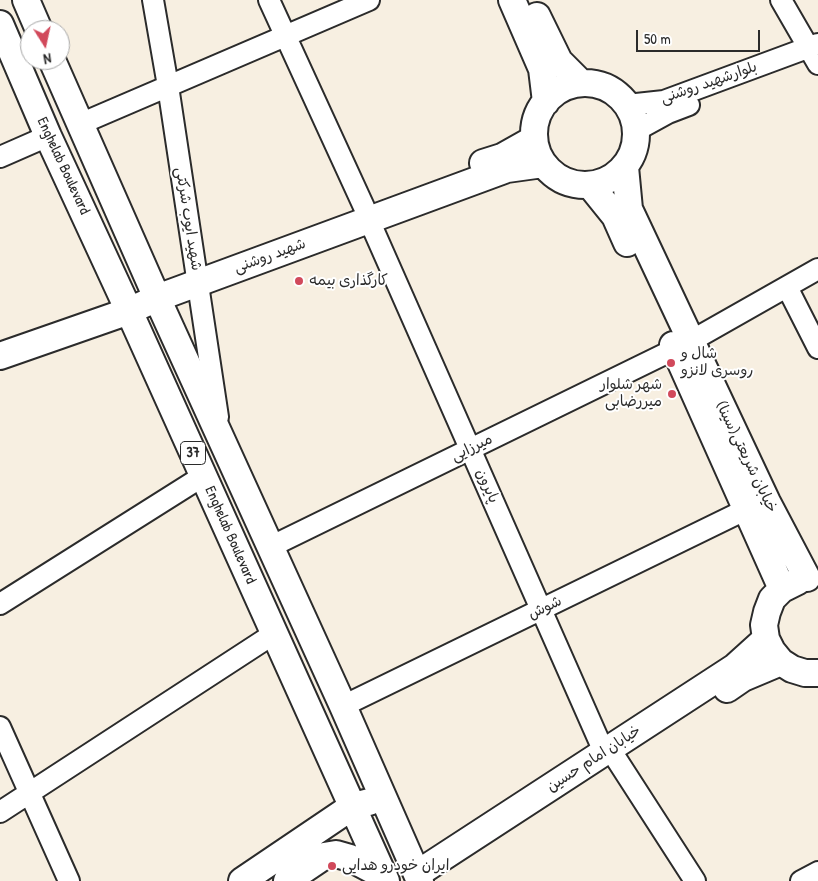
<!DOCTYPE html>
<meta charset="utf-8">
<style>
body{margin:0}
#map{position:relative;width:818px;height:881px;overflow:hidden;background:#f7efe1;font-family:"Patrick Hand",sans-serif}
canvas{display:block}
.north{position:absolute;left:20px;top:20px;width:50px;height:50px;box-sizing:border-box;background:#fff;border:1px solid #aaa;border-radius:50%;rotate:170deg;font-size:14px;font-weight:700;line-height:20px;text-align:center;color:#2b2b2b}
.north::after{content:'';display:block;margin:auto;width:18px;height:22px;background:#d1495b;clip-path:polygon(50% 0,100% 100%,50% 72%,0 100%)}
.scale{position:absolute;left:636px;top:30px;width:124px;height:22px;box-sizing:border-box;border:2px solid #2b2b2b;border-top:0;padding-left:6px;font-size:15px;line-height:18px;white-space:nowrap;color:#2b2b2b;-webkit-text-stroke:4px #fff;paint-order:stroke}
</style>
<div id="map">
<canvas width="818" height="881"></canvas>
<div class="north">N</div>
<div class="scale">50 m</div>
</div>
<script>
const c = document.querySelector('canvas').getContext('2d');
c.lineJoin = 'round';
const poly = rows => new Path2D(rows.map(r => 'M' + r).join(''));
function stroke(path, color, width, dash) { c.strokeStyle = color; c.lineWidth = width; c.lineCap = dash ? 'butt' : 'round'; c.setLineDash(dash || []); c.stroke(path); }
function drawText(font, color, halo, rows, align = 'center') {
  c.font = font + ' "Patrick Hand","Playpen Sans Arabic",sans-serif'; c.lineWidth = 4; c.setLineDash([]); c.textBaseline = 'middle'; c.strokeStyle = halo; c.fillStyle = color; for (const [text, x, y, turn = 0] of rows) {
    c.save(); c.translate(x, y); c.rotate((+turn || 0) * Math.PI / 180); c.textAlign = isNaN(turn) ? turn : align; if (halo) c.strokeText(text, 0, 0); c.fillText(text, 0, 0); c.restore();
  }
}
const minor = poly([
 [153,0,168,86,218,417],
 [269,0,364,207],
 [781,0,818,64],
 [627,105,664,101,818,44],
 [80,124,369,0],
 [637,130,668,113,689,105],
 [0,157,48,136],
 [369,220,604,752],
 [787,287,818,348],
 [691,341,818,269],
 [270,547,675,349],
 [0,604,203,476],
 [343,706,747,509],
 [0,727,69,881],
 [617,760,695,881],
 [0,812,275,633],
 [801,881,818,872]
]);
const major = poly([
 [26,0,39,30],
 [512,0,542,69,546,102],
 [537,16,559,61,581,83],
 [0,24,48,136,129,311,386,881],
 [52,60,157,298,343,706,420,881],
 '534 134a51 51 0 1 1 102 0a51 51 0 1 1-102 0Z',
 [483,163,502,157,534,139],
 [625,167,629,209,767,502,807,578],
 [590,185,615,216,627,243],
 [673,345,782,589],
 [0,356,129,311,157,298,507,169,543,164],
 [798,581,782,589,772,599,767,612,764,625,766,639,772,651,781,662,792,669,805,673,818,673],
 [727,689,743,678,781,662],
 [417,874,735,667,766,639],
 [242,881,353,806,369,802],
 [287,881,324,856,336,854,350,858,384,876]
]);
stroke(minor, '#2b2b2b', 24);
stroke(major, '#2b2b2b', 30);
stroke(minor, '#fff', 20);
stroke(major, '#fff', 26);
for (const [x, y, r, color] of [
 [299,281,5,"#d1495b"],
 [671,363,5,"#d1495b"],
 [672,394,5,"#d1495b"],
 [332,866,5,"#d1495b"]
]) { const dot = new Path2D(); dot.arc(x, y, r, 0, 2 * Math.PI); c.fillStyle = color; c.fill(dot); stroke(dot, '#fff', 2); }
for (const [x, y, w] of [
 [193,453,25]
]) { const box = new Path2D(); box.roundRect(x - w / 2, y - 11.5, w, 23, 4); c.fillStyle = '#fff'; c.fill(box); stroke(box, '#2b2b2b', 1); }
drawText('bold 14px', '#2b2b2b', null, [
 ["37",193,453]
]);
drawText('15px', '#2b2b2b', '#fff', [
 ["بلوارشهید روشنی",709,83,-19],
 ["Enghelab Boulevard",63,166,65],
 ["شهید ایوب شرکتی",188,219,81],
 ["شهید روشنی",270,256,-20],
 ["میرزایی",472,448,-26],
 ["خیابان شریعتی(سینا)",746,457,64],
 ["پایرون",487,486,66],
 ["Enghelab Boulevard",230,535,66],
 ["شوش",545,608,-26],
 ["خیابان امام حسین",594,759,-33]
]);
drawText('15px', '#2b2b2b', '#fff', [
 ["کارگذاری بیمه",309,281],
 ["شال و",681,354],
 ["روسری لانزو",681,371],
 ["شهر شلوار",662,385,"right"],
 ["میررضابی",662,402,"right"],
 ["ایران خودرو هدایی",342,866]
], 'left');
</script>
